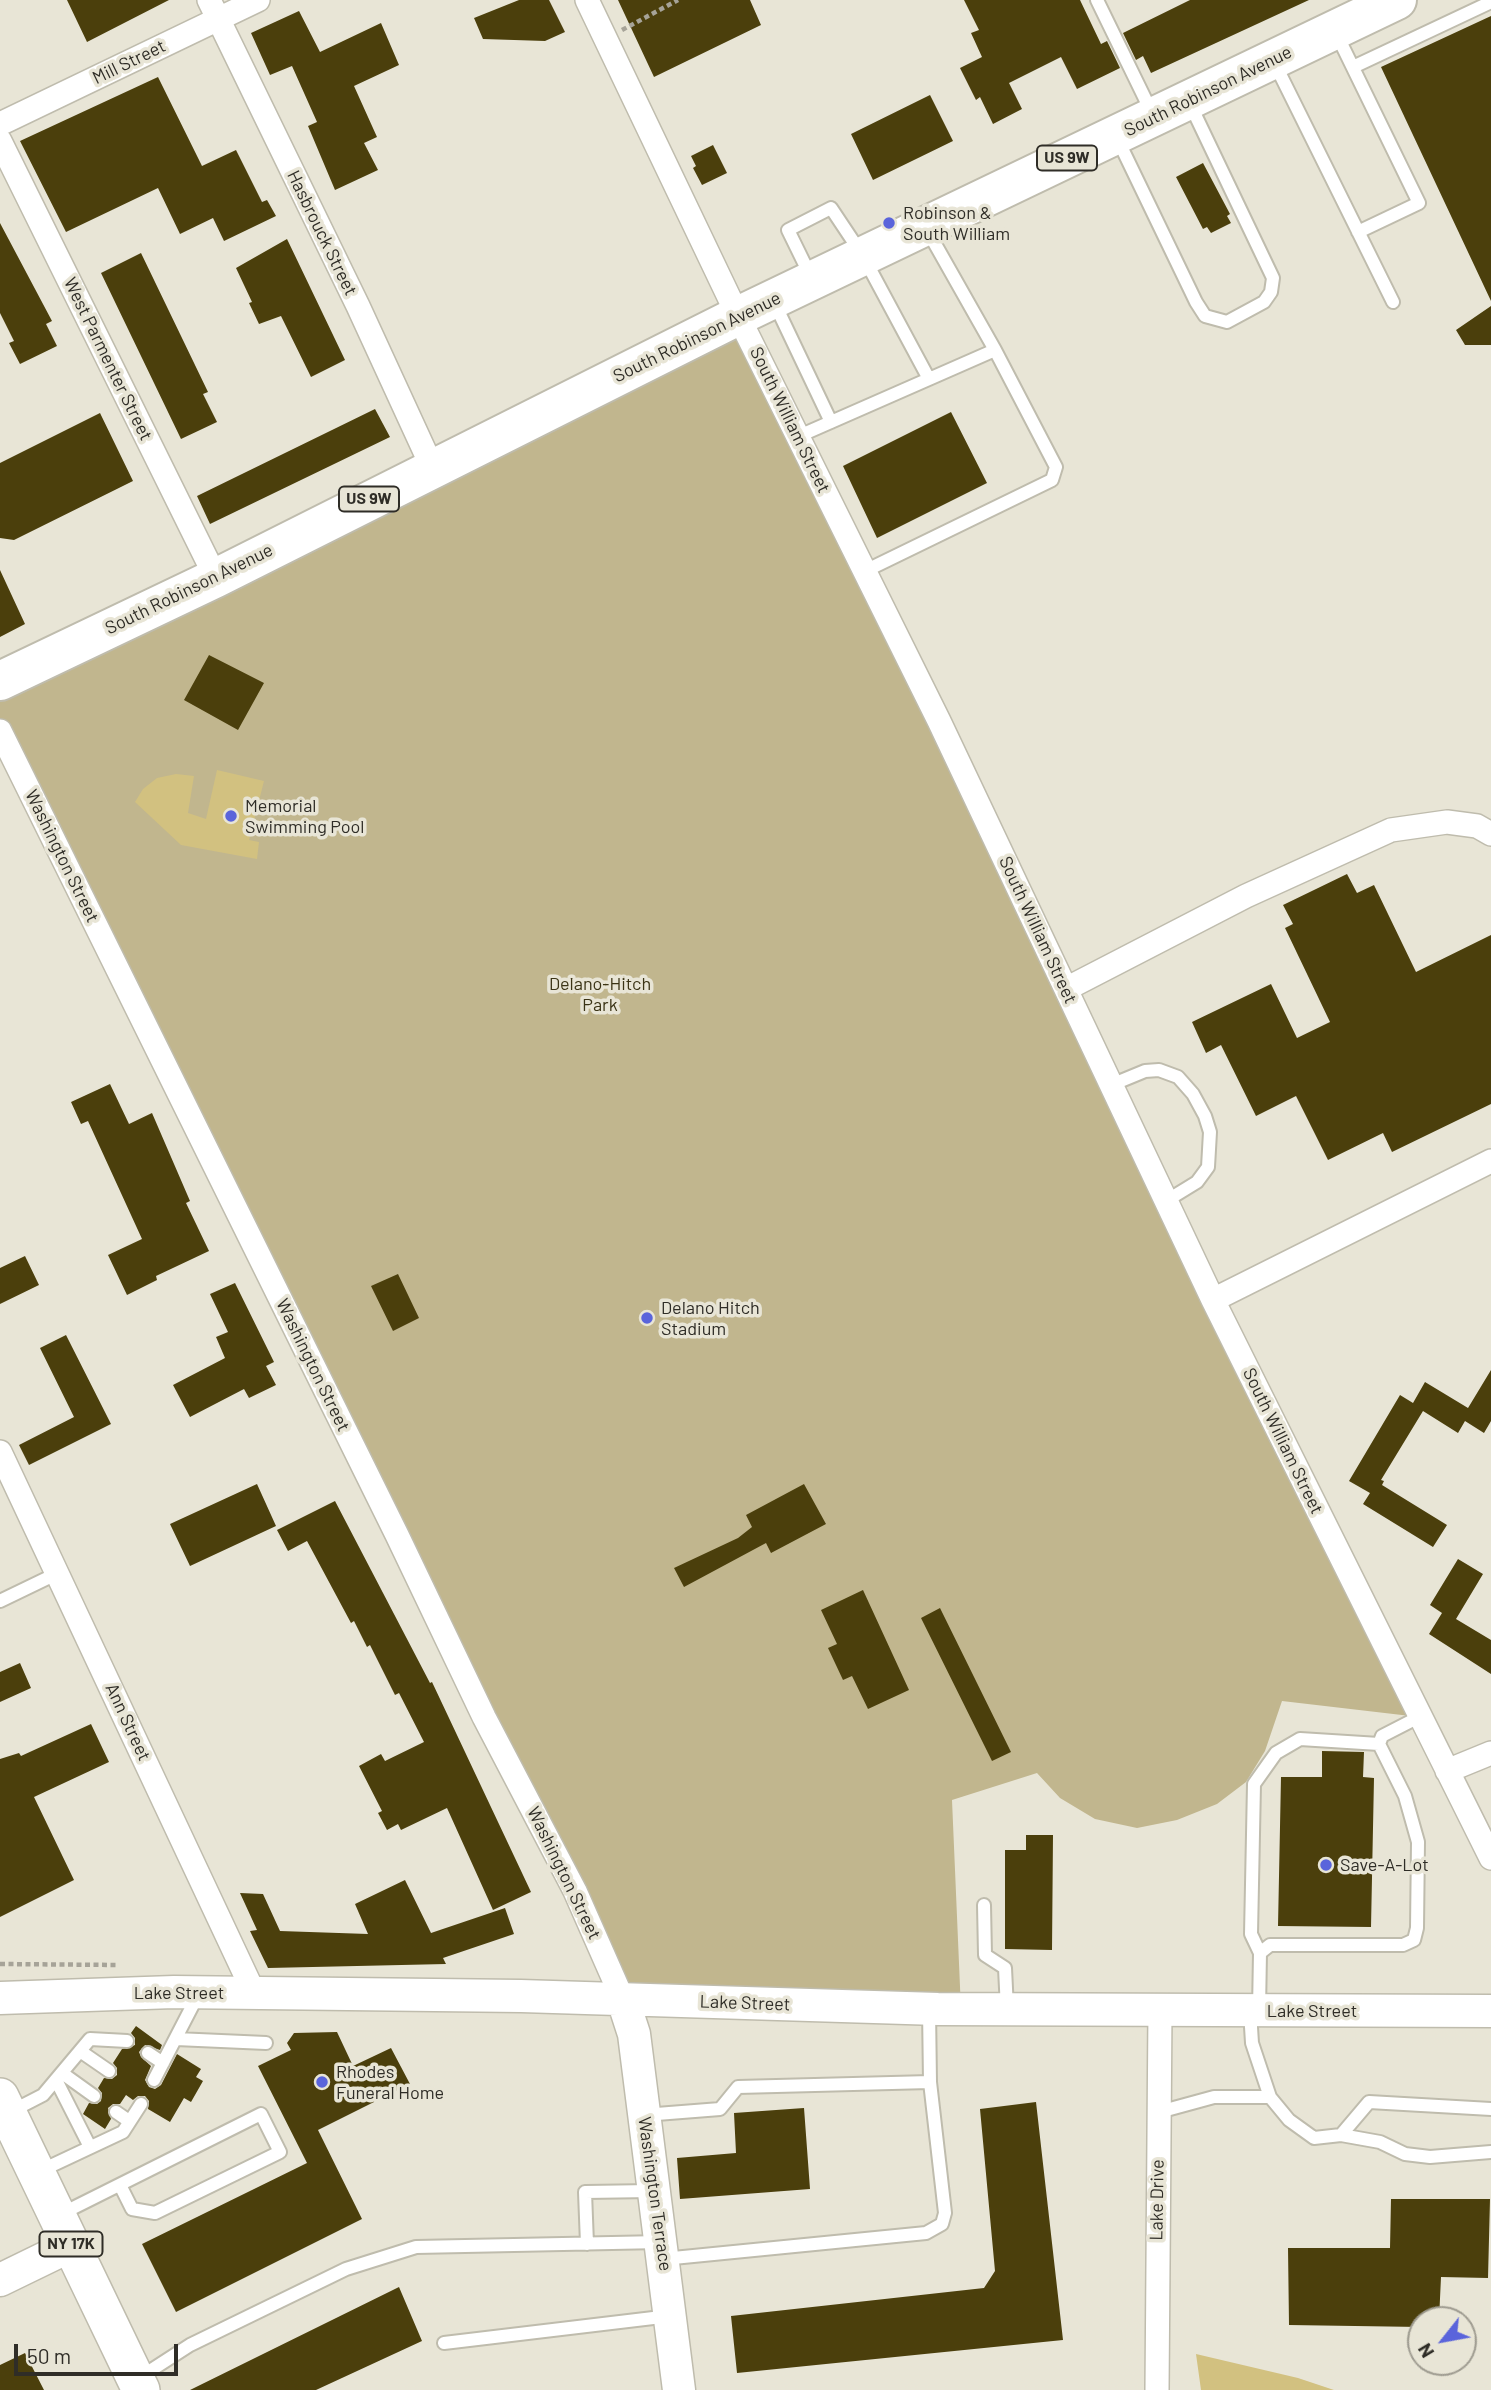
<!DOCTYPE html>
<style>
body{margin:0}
#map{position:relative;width:1491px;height:2390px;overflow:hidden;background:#e8e5d6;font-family:Barlow,sans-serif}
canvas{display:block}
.north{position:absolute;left:1407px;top:2306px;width:70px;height:70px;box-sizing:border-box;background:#e8e5d6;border:2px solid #9e9b90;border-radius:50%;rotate:239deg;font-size:19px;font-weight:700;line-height:28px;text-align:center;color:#2f2d27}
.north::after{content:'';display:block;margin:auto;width:24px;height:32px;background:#5a64db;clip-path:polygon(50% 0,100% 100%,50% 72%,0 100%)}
.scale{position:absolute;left:14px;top:2344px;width:164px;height:32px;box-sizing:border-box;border:4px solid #2f2d27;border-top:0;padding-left:9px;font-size:21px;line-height:24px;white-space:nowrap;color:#2f2d27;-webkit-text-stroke:5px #e8e5d6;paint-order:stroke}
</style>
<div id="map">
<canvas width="1491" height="2390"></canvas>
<div class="north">N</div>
<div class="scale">50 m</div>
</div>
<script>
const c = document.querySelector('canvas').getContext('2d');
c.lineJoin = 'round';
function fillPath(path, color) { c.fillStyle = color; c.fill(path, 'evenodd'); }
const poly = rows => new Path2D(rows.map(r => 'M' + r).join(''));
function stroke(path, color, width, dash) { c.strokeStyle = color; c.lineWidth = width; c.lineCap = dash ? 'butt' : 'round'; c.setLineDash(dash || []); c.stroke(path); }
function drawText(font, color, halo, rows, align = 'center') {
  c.font = font + ' Barlow,sans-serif'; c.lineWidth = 7; c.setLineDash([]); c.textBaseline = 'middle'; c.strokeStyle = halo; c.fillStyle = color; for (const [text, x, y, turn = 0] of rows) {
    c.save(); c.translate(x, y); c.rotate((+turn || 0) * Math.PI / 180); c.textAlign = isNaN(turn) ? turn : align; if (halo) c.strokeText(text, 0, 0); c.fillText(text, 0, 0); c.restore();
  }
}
fillPath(poly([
 [738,316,1419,1717,1282,1701,1265,1751,1246,1782,1217,1804,1177,1820,1137,1828,1095,1819,1060,1798,1037,1773,952,1800,961,2010,623,2000,0,720,0,681]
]), '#c1b68e');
fillPath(poly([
 [217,770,264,781,249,840,259,842,257,859,181,845,135,802,143,789,157,778,176,774,194,776,188,813,206,819],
 [1196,2354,1298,2378,1334,2390,1201,2390]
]), '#d2c180');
fillPath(poly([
 [67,0,169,0,87,42],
 [519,0,549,0,565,32,545,41,483,39,474,18],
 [618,0,750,0,761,25,654,77],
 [964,0,1080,0,1101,44,1107,41,1120,68,1077,89,1061,57,1009,83,1022,109,993,124,980,97,976,100,960,68,982,57,971,33,979,30],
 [1190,0,1309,0,1151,73,1143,56,1136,60,1123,33],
 [299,11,320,52,381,23,399,65,354,86,377,137,364,143,378,170,335,190,308,126,317,122,292,66,270,75,251,33],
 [1491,16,1491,301,1381,67],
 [158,77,202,166,236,150,262,202,267,200,276,216,224,241,213,218,180,234,158,188,66,232,20,141],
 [930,95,953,141,873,180,851,134],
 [713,145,727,173,702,185,693,168,696,166,691,156],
 [1203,163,1230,214,1227,216,1231,223,1211,233,1207,227,1203,229,1176,177],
 [0,223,52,321,46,324,57,346,20,364,9,343,14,341,0,313],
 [287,239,345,360,311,377,281,316,259,324,249,303,252,302,236,268],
 [141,253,208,392,203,394,217,422,181,439,101,273],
 [1491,306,1491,345,1465,345,1456,330],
 [375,409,390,437,210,524,197,496],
 [951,412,987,483,877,538,843,466],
 [100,413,133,481,14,540,0,538,0,463],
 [0,570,25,624,0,637],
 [209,655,264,683,238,730,184,700],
 [1347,874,1357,893,1374,885,1416,972,1491,935,1491,1104,1392,1152,1383,1133,1328,1160,1296,1096,1256,1116,1221,1045,1206,1053,1192,1022,1271,984,1297,1038,1330,1022,1285,928,1293,924,1283,905],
 [110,1084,129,1124,152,1113,190,1201,186,1203,209,1251,156,1276,157,1280,127,1295,108,1255,142,1239,88,1121,81,1124,71,1102],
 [25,1256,39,1285,0,1304,0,1268],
 [398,1274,419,1318,393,1331,371,1286],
 [235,1283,274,1362,266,1366,276,1385,249,1398,244,1389,190,1417,173,1385,225,1358,216,1337,228,1332,210,1294],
 [66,1335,111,1424,29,1465,19,1445,74,1417,40,1348],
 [1491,1370,1491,1421,1484,1433,1465,1421,1458,1433,1423,1411,1381,1480,1384,1481,1382,1485,1447,1525,1433,1547,1363,1504,1370,1493,1349,1481,1400,1395,1413,1403,1425,1382,1468,1408],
 [257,1484,276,1526,190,1566,170,1524],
 [804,1484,826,1524,771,1553,766,1543,684,1587,674,1568,738,1538,752,1527,746,1515],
 [335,1501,430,1683,432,1682,531,1892,493,1910,447,1808,401,1830,398,1824,387,1830,378,1813,382,1811,359,1766,381,1754,385,1761,424,1742,399,1693,395,1695,370,1645,367,1647,354,1621,351,1623,307,1541,288,1551,277,1530],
 [1458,1559,1483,1574,1456,1619,1491,1640,1491,1674,1429,1634,1442,1613,1430,1605],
 [863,1590,909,1690,868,1709,852,1676,843,1680,828,1648,837,1644,821,1610],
 [940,1608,1011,1752,992,1761,921,1618],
 [20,1663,31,1688,0,1702,0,1672],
 [91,1724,109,1762,34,1797,74,1880,0,1917,0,1759,19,1753,21,1756],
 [1322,1751,1364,1752,1363,1777,1374,1778,1371,1927,1278,1926,1281,1777,1322,1777],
 [1026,1835,1053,1835,1052,1950,1005,1949,1005,1850,1026,1850],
 [405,1880,431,1933,505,1908,514,1934,443,1958,446,1964,268,1968,250,1931,257,1930,240,1893,263,1894,280,1931,368,1934,355,1904],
 [136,2026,162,2045,160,2050,145,2045,139,2052,141,2057,151,2066,145,2080,149,2087,155,2089,161,2085,177,2054,201,2069,196,2077,203,2081,191,2102,184,2098,170,2122,148,2109,149,2101,145,2096,138,2096,133,2100,126,2095,120,2104,113,2104,108,2108,111,2119,105,2129,83,2114,89,2103,97,2104,101,2101,102,2093,98,2088,104,2078,112,2079,117,2075,117,2068,113,2063,122,2049,135,2045,135,2038,131,2033],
 [337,2032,353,2066,391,2048,410,2084,318,2130,362,2219,176,2312,142,2244,307,2163,258,2066,291,2050,287,2043,294,2033],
 [1036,2102,1063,2340,737,2373,731,2316,984,2288,995,2271,980,2109],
 [804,2108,810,2189,680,2199,677,2158,736,2153,734,2113],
 [1391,2199,1490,2199,1488,2278,1441,2277,1439,2320,1421,2320,1421,2327,1289,2325,1288,2248,1390,2248],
 [399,2287,422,2341,316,2390,190,2390],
 [25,2353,44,2390,0,2390,0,2365]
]), '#4b3f0c');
const lane = poly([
 [1097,0,1152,113],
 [1337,35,1419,203,1358,232],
 [1275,64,1393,302],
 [1353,67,1491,2],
 [1117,138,1196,302,1205,316,1227,322,1264,302,1271,292,1273,278,1190,104],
 [926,228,995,350],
 [811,277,788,230,831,208,863,256,929,379],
 [774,302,831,422],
 [799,436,995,350,1056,467,1052,480,865,571],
 [1111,1085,1145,1071,1159,1070,1178,1077,1193,1094,1205,1116,1210,1132,1208,1167,1197,1182,1166,1201],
 [0,1601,58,1573],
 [984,1905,985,1955,1005,1968,1007,2009],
 [1260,1953,1251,1934,1254,1784,1276,1753,1300,1739,1379,1744],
 [1259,2010,1260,1953,1270,1945,1403,1945,1414,1940,1417,1928,1418,1842,1405,1796,1379,1744,1382,1736,1419,1717],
 [176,2039,266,2043],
 [80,2051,109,2071],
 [148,2053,163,2063],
 [62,2073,94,2096],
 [56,2080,90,2147],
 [154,2080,199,1993],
 [1270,2097,1289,2120,1314,2138,1341,2135,1380,2142,1405,2154,1430,2157,1491,2152],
 [10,2112,43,2095,90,2039,127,2041],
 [116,2112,129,2121],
 [1159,2112,1214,2097,1270,2097,1252,2043,1250,2011],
 [644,2115,720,2109,738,2087,930,2082],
 [1341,2135,1369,2102,1491,2109],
 [40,2171,123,2132,141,2104],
 [61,2214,261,2114,280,2152,155,2213,132,2209,120,2185],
 [587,2244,585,2192,652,2191],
 [663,2259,926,2233,942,2224,945,2213,930,2082,929,2009],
 [444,2343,670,2316],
 [139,2378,190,2345,346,2269,416,2247,661,2242]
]);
const street = poly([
 [209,0,358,306,432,467],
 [587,0,738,316,939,721,1213,1300,1491,1858],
 [0,124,258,0],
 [0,141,216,578],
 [0,731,397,1535,484,1717,575,1891,623,2000],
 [1066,989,1246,896,1391,830,1447,822,1477,826,1491,834],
 [1213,1300,1491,1161],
 [0,1452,254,1993],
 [1447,1771,1491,1753],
 [1157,2390,1160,2010]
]);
const secondary = poly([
 [0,1998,174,1992,521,1996,938,2009,1491,2011],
 [623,2000,634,2034,679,2390],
 [0,2280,72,2245]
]);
const primary = poly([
 [0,2097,141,2390]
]);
const highway = poly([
 [0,681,216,578,738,316,1397,0]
]);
stroke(lane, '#bfbcad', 16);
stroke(street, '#bfbcad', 26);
stroke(secondary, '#bfbcad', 35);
stroke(primary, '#bfbcad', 40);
stroke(highway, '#bfbcad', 42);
stroke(poly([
 [622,30,678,0],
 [0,1964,118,1965]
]), '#a6a398', 4.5, [5, 3.5]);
stroke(lane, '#fff', 12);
stroke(street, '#fff', 23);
stroke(secondary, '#fff', 32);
stroke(primary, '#fff', 37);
stroke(highway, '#fff', 38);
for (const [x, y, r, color] of [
 [889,223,7,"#5a64db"],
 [231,816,7,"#5a64db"],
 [647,1318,7,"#5a64db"],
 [1326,1865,7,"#5a64db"],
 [322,2082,7,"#5a64db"]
]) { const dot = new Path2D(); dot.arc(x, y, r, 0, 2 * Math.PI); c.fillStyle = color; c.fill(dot); stroke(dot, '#e8e5d6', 2.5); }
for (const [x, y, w] of [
 [1067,158,60],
 [369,499,60],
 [71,2244,63]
]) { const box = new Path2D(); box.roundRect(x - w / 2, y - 12.5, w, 25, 5); c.fillStyle = '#e8e5d6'; c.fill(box); stroke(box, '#2f2d27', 2); }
drawText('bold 16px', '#2f2d27', null, [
 ["US 9W",1067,158],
 ["US 9W",369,499],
 ["NY 17K",71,2244]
]);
drawText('18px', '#2f2d27', '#e8e5d6', [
 ["Mill Street",129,62,-26],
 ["South Robinson Avenue",1208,91,-26],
 ["Hasbrouck Street",322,233,64],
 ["South Robinson Avenue",697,337,-26],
 ["West Parmenter Street",108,359,64],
 ["South William Street",790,420,64],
 ["South Robinson Avenue",189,589,-26],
 ["Washington Street",62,856,64],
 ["South William Street",1038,930,65],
 ["Washington Street",313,1365,64],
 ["South William Street",1283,1441,64],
 ["Ann Street",128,1722,65],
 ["Washington Street",564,1873,64],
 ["Lake Street",179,1993],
 ["Lake Street",745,2003,2],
 ["Lake Street",1312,2011],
 ["Washington Terrace",655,2194,82],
 ["Lake Drive",1157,2200,-89]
]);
drawText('18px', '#2f2d27', '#e8e5d6', [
 ["Robinson &",903,213],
 ["South William",903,234],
 ["Memorial",245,806],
 ["Swimming Pool",245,827],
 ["Delano Hitch",661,1308],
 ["Stadium",661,1329],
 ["Save-A-Lot",1340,1865],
 ["Rhodes",336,2072],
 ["Funeral Home",336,2093]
], 'left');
drawText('18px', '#3b3416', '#e8e5d6', [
 ["Delano-Hitch",600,984],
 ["Park",600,1005]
]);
</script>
